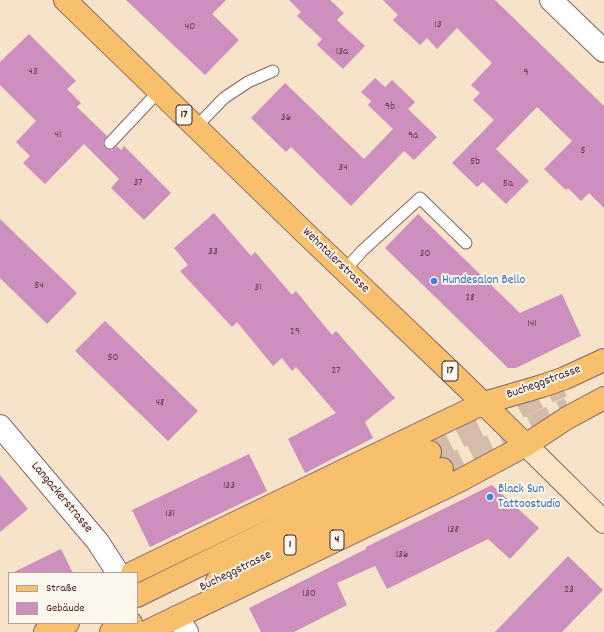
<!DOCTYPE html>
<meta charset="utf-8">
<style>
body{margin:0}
#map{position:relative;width:604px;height:632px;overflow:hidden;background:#f6e3ca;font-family:Dekko,sans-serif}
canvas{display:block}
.legend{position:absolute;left:8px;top:572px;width:130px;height:52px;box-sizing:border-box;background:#fbf7ec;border:1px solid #b4a19f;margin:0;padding:5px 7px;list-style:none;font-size:12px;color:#4a1f2b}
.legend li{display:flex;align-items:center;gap:8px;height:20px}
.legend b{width:20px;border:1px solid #b4a19f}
</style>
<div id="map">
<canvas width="604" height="632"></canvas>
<ul class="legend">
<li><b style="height:5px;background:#f8bf6c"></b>Straße</li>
<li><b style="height:11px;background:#cc8fbe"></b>Gebäude</li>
</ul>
</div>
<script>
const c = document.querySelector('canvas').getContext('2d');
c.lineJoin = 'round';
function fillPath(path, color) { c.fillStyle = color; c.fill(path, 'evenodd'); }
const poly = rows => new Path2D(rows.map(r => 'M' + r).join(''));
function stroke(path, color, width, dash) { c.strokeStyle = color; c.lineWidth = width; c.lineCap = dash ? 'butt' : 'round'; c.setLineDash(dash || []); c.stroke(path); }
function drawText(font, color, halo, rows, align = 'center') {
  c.font = font + ' Dekko,sans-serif'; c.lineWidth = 4; c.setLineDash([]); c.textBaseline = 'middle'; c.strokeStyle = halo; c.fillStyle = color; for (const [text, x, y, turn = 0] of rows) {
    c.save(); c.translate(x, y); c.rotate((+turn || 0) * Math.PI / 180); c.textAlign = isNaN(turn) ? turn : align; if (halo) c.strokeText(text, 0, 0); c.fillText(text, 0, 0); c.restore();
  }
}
fillPath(poly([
 [126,0,226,0,212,14,239,40,205,75],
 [289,0,330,0,344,13,337,20,365,46,343,69,317,45,322,39,297,16,301,12],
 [383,0,495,0,604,106,604,208,589,193,581,201,568,188,566,190,544,169,572,141,537,107,496,149,529,181,506,204,483,182,477,187,452,163,494,120,473,100,480,93,471,85,492,63,457,28,437,49,427,38,420,45,393,20,398,15],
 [29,34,76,81,67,89,81,103,77,107,107,136,103,142,105,148,112,150,117,146,121,150,124,146,171,193,144,220,111,188,119,179,84,144,45,184,23,163,30,156,16,142,36,121,0,85,0,62],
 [375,78,385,87,392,80,415,102,408,109,437,137,414,160,404,151,351,206,291,147,286,152,251,118,285,83,364,159,393,129,368,105,371,101,361,92],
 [214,213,251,256,255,252,292,295,296,291,332,335,336,331,395,398,365,422,373,438,305,473,288,439,336,413,296,367,292,371,282,358,273,366,237,322,232,327,180,271,188,265,174,248],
 [418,214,520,313,562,294,581,336,516,368,508,368,385,248],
 [0,219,77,293,47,324,0,278],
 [105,321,198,411,168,441,75,351],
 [249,454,267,491,150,547,132,510],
 [0,475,28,509,0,532],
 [492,485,539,528,510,559,488,539,387,589,375,566,337,583,347,605,294,632,261,632,249,608,366,549,366,547],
 [61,549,73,573,12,573],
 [568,556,603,590,562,632,495,632]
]), '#cc8fbe');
stroke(poly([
 [430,452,562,386],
 [442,469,569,408]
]), '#d4bcaa', 22, [22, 11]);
const lane = poly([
 [196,127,224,98,248,82,273,71],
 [110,143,159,91],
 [345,270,362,251,420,198,466,243]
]);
const street = poly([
 [551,0,604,51],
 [0,426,98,542,118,573],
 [177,617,187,632]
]);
const secondary = poly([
 [526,445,604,522]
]);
const primary = poly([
 [65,0,302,230,451,372,526,445],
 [132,573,421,433,484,403,542,386,565,378,604,360],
 [217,581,442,469],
 [137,596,430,452],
 [45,632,68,623],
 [111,632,131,623],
 [146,632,459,481,526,445,567,418,604,398]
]);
stroke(lane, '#866463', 13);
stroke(street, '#866463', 24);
stroke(secondary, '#866463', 24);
stroke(primary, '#866463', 24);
stroke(lane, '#fff', 11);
stroke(street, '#fff', 22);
stroke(secondary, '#fce5c4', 22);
stroke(primary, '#f8bf6c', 22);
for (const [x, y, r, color] of [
 [434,281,4,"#3f7fe0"],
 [490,497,4,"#3f7fe0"]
]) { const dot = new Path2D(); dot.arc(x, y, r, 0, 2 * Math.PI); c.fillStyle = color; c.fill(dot); stroke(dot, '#fbf7ec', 1.5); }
drawText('11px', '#6a3b50', null, [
 ["13",438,25],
 ["40",190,27],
 ["13a",342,52],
 ["43",33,72],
 ["9",526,73],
 ["9b",390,107],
 ["36",286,118],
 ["41",58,135],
 ["9a",413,136],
 ["5",583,151],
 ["5b",475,162],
 ["34",343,168],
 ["37",138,183],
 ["5a",508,184],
 ["33",213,252],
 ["30",425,254],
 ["54",39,286],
 ["31",258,288],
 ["28",470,298],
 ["141",532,324],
 ["29",295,332],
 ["50",113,358],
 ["27",336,371],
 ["48",160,403],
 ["133",229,486],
 ["131",170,514],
 ["138",453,530],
 ["136",402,555],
 ["23",569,590],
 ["130",309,594]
]);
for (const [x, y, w] of [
 [184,115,16],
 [450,371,16],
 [337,540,14],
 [290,545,12]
]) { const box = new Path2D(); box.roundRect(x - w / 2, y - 10, w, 20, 3); c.fillStyle = '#fbf7ec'; c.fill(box); stroke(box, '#4a1f2b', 1); }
drawText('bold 12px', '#4a1f2b', null, [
 ["17",184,115],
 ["17",450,371],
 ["4",337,540],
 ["1",290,545]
]);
drawText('13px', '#4a1f2b', '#fbf7ec', [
 ["Wehntalerstrasse",335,261,44],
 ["Bucheggstrasse",544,383,-20],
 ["Langackerstrasse",61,498,50],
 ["Bucheggstrasse",236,572,-26]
]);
drawText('13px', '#366cbe', '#fbf7ec', [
 ["Hundesalon Bello",442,281],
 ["Black Sun",498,490],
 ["Tattoostudio",498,505]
], 'left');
</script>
